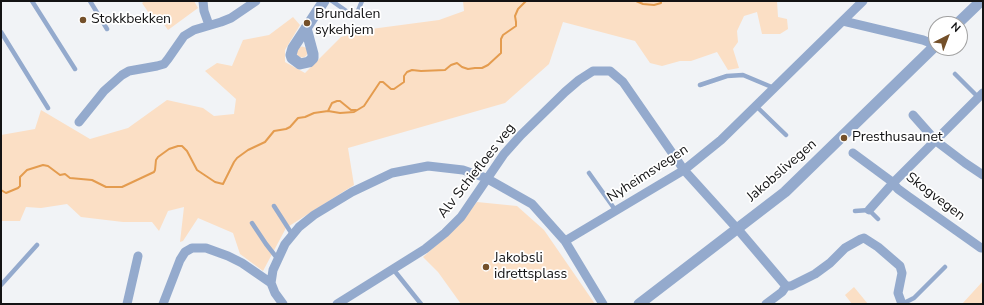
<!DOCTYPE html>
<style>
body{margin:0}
#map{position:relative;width:984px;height:305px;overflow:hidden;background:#f1f3f6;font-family:"Nunito Sans",sans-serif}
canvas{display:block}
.frame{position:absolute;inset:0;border:2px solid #131314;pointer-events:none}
.north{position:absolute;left:928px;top:16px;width:40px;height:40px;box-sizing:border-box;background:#fff;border:1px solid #a1a1a1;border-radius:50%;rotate:42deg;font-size:11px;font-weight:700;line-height:16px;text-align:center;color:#131314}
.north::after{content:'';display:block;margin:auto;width:14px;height:18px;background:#74502a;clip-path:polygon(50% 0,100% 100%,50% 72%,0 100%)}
</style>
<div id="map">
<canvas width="984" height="305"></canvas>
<div class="frame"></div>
<div class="north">N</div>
</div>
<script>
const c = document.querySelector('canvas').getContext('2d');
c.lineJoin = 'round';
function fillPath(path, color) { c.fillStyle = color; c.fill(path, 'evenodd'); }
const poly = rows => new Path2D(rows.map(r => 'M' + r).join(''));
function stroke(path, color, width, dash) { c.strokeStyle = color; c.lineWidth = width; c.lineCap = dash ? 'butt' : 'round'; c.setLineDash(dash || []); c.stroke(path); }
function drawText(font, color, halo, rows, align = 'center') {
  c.font = font + ' "Nunito Sans",sans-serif'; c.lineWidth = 3.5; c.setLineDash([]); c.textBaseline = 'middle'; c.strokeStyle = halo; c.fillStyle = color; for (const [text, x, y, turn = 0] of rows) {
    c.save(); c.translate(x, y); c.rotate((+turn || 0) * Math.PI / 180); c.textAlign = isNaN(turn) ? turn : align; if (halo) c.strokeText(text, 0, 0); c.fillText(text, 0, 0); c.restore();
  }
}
fillPath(poly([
 [145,1,194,1,198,8,168,30,158,16,153,19,142,3],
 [463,1,777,1,778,17,787,19,788,29,780,34,762,34,757,12,744,16,737,31,738,42,733,49,739,68,728,70,717,52,691,61,680,61,662,66,650,63,635,41,563,22,549,64,505,103,348,148,354,185,286,228,263,271,240,254,233,233,198,218,183,241,180,242,184,207,168,211,159,231,152,222,123,222,81,217,67,204,41,208,26,207,20,221,1,221,1,135,35,129,41,110,90,139,128,128,167,100,203,108,214,116,234,114,236,99,205,71,217,63,232,66,243,40,269,35,293,17,300,25,285,50,285,62,305,73,341,37,371,29,439,20,464,11],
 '296.5 52a5.5 5.5 0 1 1 11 0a5.5 5.5 0 1 1-11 0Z',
 [477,202,517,206,544,230,595,304,461,304,438,272,423,257,459,225],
 [983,281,983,304,962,304],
 [854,287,868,304,852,304,845,295]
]), '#fbdfc5');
stroke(poly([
 [636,1,643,4,654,5,661,3,661,1],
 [328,111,332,103,337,101,340,101,351,110,356,110],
 [1,190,6,193,18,188,20,186,20,177,27,170,43,165,48,166,60,175,65,174,70,178,92,180,106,187,122,187,154,172,155,170,156,160,158,157,169,149,178,146,182,146,187,151,197,170,215,182,223,184,234,162,237,158,248,150,265,142,274,131,286,129,290,127,298,118,305,117,314,113,328,111,340,113,354,112,364,106,380,82,383,82,391,89,394,89,404,82,404,76,407,72,412,70,421,71,445,70,451,65,457,63,462,67,468,69,475,68,482,68,488,65,501,53,501,39,503,35,516,26,516,22,515,16,518,9,526,1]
]), '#e49c4f', 2);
stroke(poly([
 [32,1,75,69],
 [90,1,107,29],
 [332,1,352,15,357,13,362,1],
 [1,32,48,108],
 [955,74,979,98],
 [700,85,727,76,743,75,774,88],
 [756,106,786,135],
 [589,173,616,211],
 [274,206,292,234],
 [855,211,869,210,878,219],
 [252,223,266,244,277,258],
 [393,269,421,304],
 [1,285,37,245],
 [902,304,914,298,945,267]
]), '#94aacd', 4.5);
stroke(poly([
 [203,1,204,11,209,25],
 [843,21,923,40,928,42,934,47],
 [913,115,936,141,965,163,983,175],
 [79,122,104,91,122,75,129,71,157,66,164,64,168,59,184,36,194,30,221,22,231,18,256,1],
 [853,153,891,181,898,189,909,197,981,248],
 [869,210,893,183,983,93],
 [565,241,684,170,721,140,863,1],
 [271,283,273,270,285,244,299,227,314,215,352,192,392,173,428,166,463,170,486,178,532,204,565,241,603,304],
 [271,283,275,293,283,304],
 [786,286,791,286,815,274,830,263,845,248,861,239,864,238,878,247,900,266,902,273,898,293,902,304],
 [127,304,138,256],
 [163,304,180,260,185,252,192,248,206,248,228,256,242,263,271,283],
 [337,304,425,249,445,233,461,217,504,154,521,135,565,92,579,80,593,71,610,71,623,82,684,170,741,233,786,286],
 [766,304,782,292,786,286]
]), '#94aacd', 9);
stroke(poly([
 [957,24,981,1],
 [306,28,313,54,313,58,309,62,300,64,292,58,291,55,293,48,324,1],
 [639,304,785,192,936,45]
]), '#94aacd', 11);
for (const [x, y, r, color] of [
 [83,20,4,"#74502a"],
 [307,23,4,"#74502a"],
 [844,138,4,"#74502a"],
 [486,267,4,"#74502a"]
]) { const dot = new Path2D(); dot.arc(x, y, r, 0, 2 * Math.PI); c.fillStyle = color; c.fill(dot); stroke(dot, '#fff', 1.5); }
drawText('14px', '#131314', '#fff', [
 ["Brundalen",315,15],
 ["sykehjem",315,31],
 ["Stokkbekken",91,20],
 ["Presthusaunet",852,138],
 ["Jakobsli",494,259],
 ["idrettsplass",494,275]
], 'left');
drawText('14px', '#131314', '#fff', [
 ["Alv Schiefloes veg",477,171,-52],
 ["Jakobslivegen",782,171,-41],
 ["Nyheimsvegen",648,174,-33],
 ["Skogvegen",935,197,37]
]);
</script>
